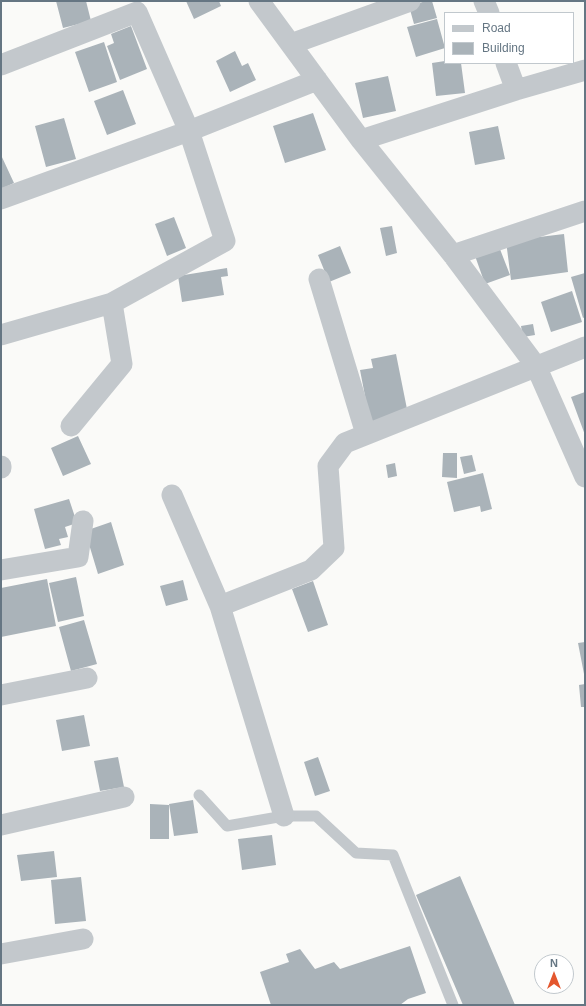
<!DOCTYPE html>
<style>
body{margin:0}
#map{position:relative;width:586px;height:1006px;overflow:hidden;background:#fafaf8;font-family:Helvetica,sans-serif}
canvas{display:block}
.frame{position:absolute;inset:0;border:2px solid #657683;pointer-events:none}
.legend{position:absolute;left:444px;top:12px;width:130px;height:52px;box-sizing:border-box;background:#fff;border:1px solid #c1c8cd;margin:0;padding:5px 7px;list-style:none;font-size:12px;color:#657683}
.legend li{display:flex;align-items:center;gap:8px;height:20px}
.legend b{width:20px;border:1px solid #c1c8cd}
.north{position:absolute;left:534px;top:954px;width:40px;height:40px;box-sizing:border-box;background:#fff;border:1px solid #c1c8cd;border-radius:50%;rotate:0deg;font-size:11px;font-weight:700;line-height:16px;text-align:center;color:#657683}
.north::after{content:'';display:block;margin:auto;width:14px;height:18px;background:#e4572e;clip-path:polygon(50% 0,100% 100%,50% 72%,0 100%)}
</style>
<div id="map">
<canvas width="586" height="1006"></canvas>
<div class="frame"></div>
<ul class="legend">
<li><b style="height:5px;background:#c3c8cc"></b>Road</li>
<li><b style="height:11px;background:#aab3b9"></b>Building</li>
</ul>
<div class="north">N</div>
</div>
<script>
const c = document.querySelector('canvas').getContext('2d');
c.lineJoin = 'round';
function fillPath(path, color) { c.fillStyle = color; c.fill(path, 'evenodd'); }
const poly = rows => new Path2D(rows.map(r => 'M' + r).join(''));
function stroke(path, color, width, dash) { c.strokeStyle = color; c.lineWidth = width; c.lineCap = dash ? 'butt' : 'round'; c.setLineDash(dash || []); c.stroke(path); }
fillPath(poly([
 [56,1,86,1,91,21,63,28],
 [186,1,219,1,221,6,194,19],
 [426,1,432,1,437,18,414,24,409,6],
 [437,19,445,48,416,57,407,27],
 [131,26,147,69,120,80,107,46,114,43,111,34],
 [104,42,117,82,89,92,75,52],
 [235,51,242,66,248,63,256,80,230,92,216,61],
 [445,61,445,63,461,63,465,93,436,96,432,63],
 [388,76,396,111,363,118,355,83],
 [123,90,136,124,107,135,94,101],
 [313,113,326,150,285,163,273,126],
 [64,118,76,159,46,167,35,126],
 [498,126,505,159,475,165,469,132],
 [1,155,14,183,1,189],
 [174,217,186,248,167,256,155,224],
 [392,226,397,253,386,256,380,228],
 [564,234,568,272,511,280,506,241],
 [498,244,510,275,485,284,474,253],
 [340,246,351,273,329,282,318,255],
 [227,268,228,276,221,277,224,295,182,302,178,276],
 [585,273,585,317,583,318,571,277],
 [572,291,582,322,551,332,541,302],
 [533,324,535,335,523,337,521,326],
 [396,354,408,414,370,422,360,370,373,368,371,359],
 [585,392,585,435,571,397],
 [78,436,91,464,63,476,51,448],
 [443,453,457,453,457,478,442,477],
 [472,455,476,471,464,474,460,457],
 [395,463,397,476,388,478,386,465],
 [483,473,492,509,481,512,480,506,454,512,447,482],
 [69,499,77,523,65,527,68,537,59,539,61,545,45,549,34,509],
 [111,522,124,565,98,574,85,531],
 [76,577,84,616,58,622,49,583],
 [47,579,56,626,1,637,1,588],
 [183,580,188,600,166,606,160,586],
 [313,581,328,625,308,632,292,589],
 [84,620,97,664,71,671,59,627],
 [585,642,585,674,584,674,578,643],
 [585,684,585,707,581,707,579,685],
 [84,715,90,746,62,751,56,720],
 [118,757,124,787,100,791,94,761],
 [318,757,330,791,315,796,304,762],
 [193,800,198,833,174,836,169,804],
 [150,804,169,805,169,839,150,839],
 [272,835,276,865,242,870,238,839],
 [54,851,57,877,21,881,17,855],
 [460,876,515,1005,463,1005,416,895],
 [81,877,86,921,55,924,51,880],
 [410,946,426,993,408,999,400,1005,271,1005,260,972,289,962,286,954,300,949,315,969,334,962,340,969]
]), '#aab3b9');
stroke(poly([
 [199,795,227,826,284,816,316,816,356,853,393,855,453,1005]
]), '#c3c8cc', 11);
stroke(poly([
 [259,1,361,140,453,255,536,366,585,477],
 [484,1,489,13],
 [291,44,410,1],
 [506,63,516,90],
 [1,65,137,12,189,131,225,241,112,303,1,335],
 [361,140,516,90,585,70],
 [1,199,189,131,317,80],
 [453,255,585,211],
 [319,279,366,434],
 [71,426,122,364,112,303],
 [1,466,1,468],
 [172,495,220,606,284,816],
 [1,570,78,557,83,521],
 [220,606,311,570,334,548,328,466,345,443,585,347],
 [1,695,87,678],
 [1,825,124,797],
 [1,954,83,939]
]), '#c3c8cc', 21);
</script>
